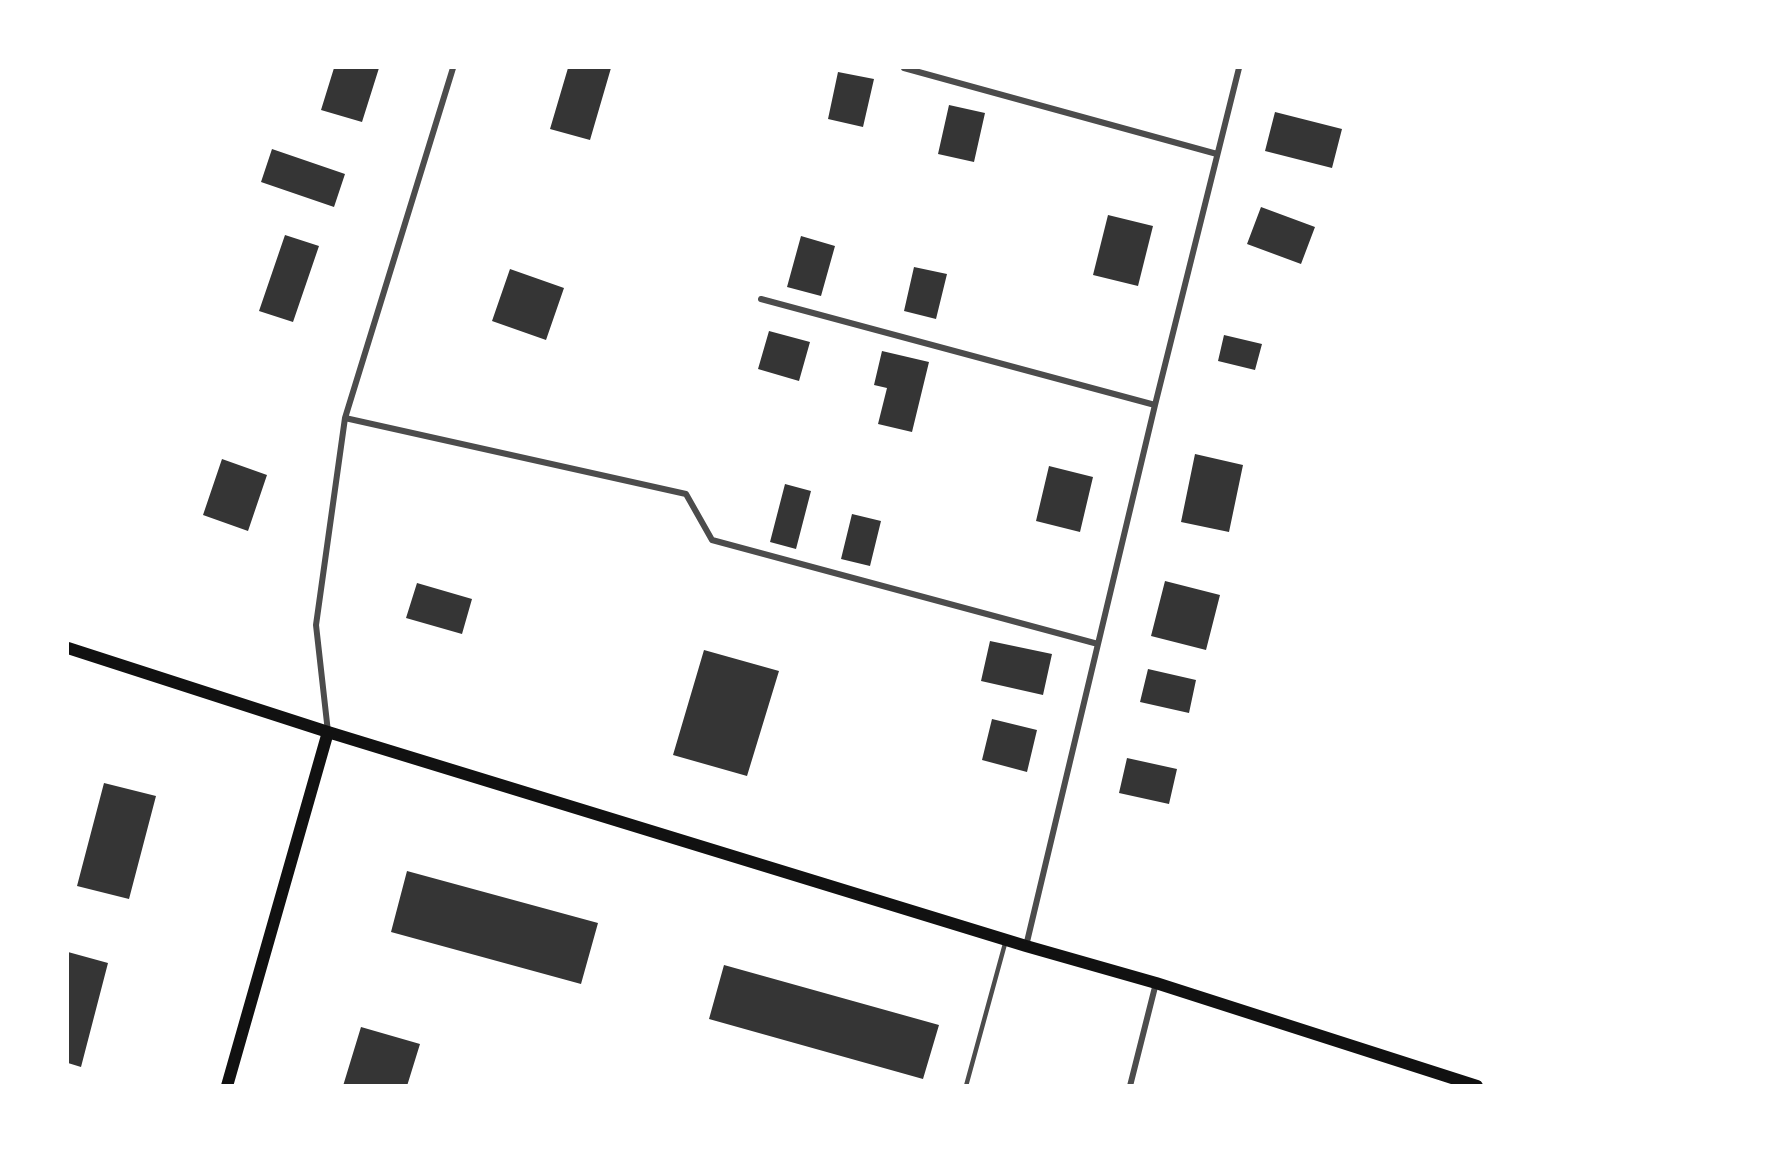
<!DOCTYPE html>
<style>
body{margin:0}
#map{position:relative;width:1786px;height:1153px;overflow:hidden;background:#fff;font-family:Helvetica,sans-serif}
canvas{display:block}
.frame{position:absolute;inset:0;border:69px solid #fff;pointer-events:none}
</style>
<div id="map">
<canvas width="1786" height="1153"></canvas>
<div class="frame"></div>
</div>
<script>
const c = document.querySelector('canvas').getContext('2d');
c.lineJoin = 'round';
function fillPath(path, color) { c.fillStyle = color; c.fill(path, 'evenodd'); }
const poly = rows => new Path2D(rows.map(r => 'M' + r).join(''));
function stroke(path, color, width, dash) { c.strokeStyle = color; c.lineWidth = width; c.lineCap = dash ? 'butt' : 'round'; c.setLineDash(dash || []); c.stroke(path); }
fillPath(poly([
 [334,68,379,68,362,122,321,110],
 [568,68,611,68,590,140,550,129],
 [838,72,874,79,863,127,828,119],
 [949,105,985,113,974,162,938,154],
 [1275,112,1342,129,1332,168,1265,151],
 [272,149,345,174,334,207,261,182],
 [1261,207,1315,227,1301,264,1247,244],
 [1108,215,1153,226,1138,286,1093,275],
 [285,235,319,246,293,322,259,311],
 [801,236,835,246,821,296,787,287],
 [914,267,947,274,936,319,904,311],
 [510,269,564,288,546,340,492,321],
 [769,331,810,342,799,381,758,369],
 [1224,335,1262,344,1255,370,1218,361],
 [882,351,929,362,912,432,878,424,887,388,874,385],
 [1195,454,1243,465,1229,532,1181,522],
 [222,459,267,475,248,531,203,515],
 [1049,466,1093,477,1080,532,1036,521],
 [785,484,811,491,796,549,770,542],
 [852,514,881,521,870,566,841,559],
 [1165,581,1220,595,1206,650,1151,636],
 [417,583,472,599,462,634,406,618],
 [990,641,1052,654,1043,695,981,681],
 [704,650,779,671,747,776,673,755],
 [1148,669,1196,680,1189,713,1140,702],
 [992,719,1037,730,1027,772,982,760],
 [1127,758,1177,769,1169,804,1119,793],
 [104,783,156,796,129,899,77,886],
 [407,871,598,923,581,984,391,932],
 [68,952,108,963,81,1067,68,1063],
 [724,965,939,1025,923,1079,709,1019],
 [361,1027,420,1044,407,1086,343,1086]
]), '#353535');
stroke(poly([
 [966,1086,1006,940]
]), '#4c4c4c', 4.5);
stroke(poly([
 [904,68,1217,154],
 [761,299,1155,405],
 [345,418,686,494,712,540,1098,644],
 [328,732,316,625,345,418,453,68],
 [1026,946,1155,405,1239,68],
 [1130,1086,1156,983]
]), '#4c4c4c', 6);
stroke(poly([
 [68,648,328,732,1026,946,1156,983,1477,1086],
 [227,1086,328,732]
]), '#111', 12);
</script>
